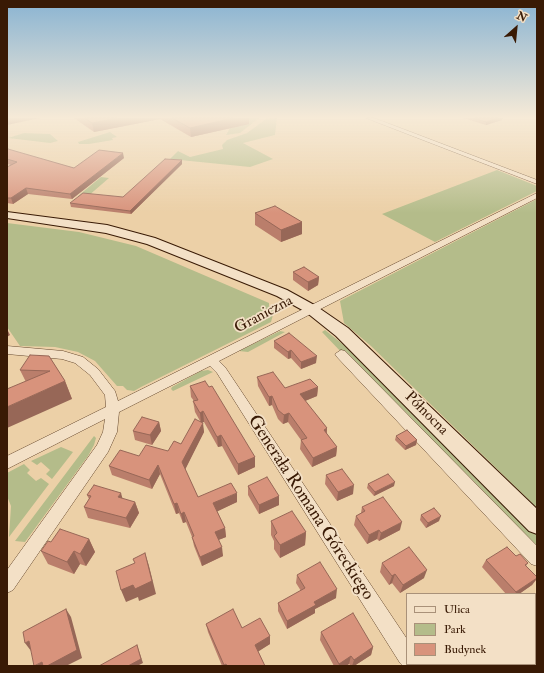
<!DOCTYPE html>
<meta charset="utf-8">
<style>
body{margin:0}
#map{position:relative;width:544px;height:673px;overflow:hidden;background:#ecd0a7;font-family:"IM FELL Double Pica",serif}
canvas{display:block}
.frame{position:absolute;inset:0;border:8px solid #391a05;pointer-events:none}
.legend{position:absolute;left:406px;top:593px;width:130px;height:72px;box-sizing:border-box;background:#f3e0c6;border:1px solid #a99179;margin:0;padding:5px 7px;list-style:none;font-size:12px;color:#391a05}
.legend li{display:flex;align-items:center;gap:8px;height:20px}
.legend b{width:20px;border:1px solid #a99179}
.north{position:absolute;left:496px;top:8px;width:40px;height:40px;-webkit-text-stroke:3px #f3e0c6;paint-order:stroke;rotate:27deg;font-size:11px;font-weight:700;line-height:16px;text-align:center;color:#391a05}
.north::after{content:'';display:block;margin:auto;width:14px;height:18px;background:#391a05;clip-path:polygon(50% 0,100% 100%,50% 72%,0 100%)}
</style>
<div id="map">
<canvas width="544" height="673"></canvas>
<div class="frame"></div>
<ul class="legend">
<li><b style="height:5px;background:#f3e0c6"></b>Ulica</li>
<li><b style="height:11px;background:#b4bc8a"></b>Park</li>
<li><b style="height:11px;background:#d8937c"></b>Budynek</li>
</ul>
<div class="north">N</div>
</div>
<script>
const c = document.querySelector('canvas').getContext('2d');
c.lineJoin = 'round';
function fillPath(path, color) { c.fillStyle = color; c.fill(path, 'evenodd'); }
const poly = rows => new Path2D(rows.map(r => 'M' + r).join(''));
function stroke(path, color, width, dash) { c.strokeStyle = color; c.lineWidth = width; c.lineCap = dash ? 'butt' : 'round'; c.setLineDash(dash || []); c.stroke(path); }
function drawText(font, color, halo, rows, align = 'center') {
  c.font = font + ' "IM FELL Double Pica",serif'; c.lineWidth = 3.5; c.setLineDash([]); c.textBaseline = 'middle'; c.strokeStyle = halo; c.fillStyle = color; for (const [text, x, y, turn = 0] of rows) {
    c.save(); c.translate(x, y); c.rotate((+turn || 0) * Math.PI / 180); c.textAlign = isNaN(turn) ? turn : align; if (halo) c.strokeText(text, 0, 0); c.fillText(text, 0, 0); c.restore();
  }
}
fillPath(poly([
 [239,118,259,118,240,133,226,135,230,128,248,124],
 [277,118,275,135,243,143,273,159,250,167,170,159,178,151,190,157,223,149,222,145,227,140,247,133,266,119],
 [110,132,117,137,112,138,113,140,89,144,79,144,78,142],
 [24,133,50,134,58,141,50,143,8,138],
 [497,170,537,186,537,191,435,242,382,214],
 [101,177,109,178,87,197,78,196],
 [537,199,537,508,371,346,344,323,340,301],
 [7,223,79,232,136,246,269,303,269,306,278,311,273,315,271,322,141,387,134,391,127,390,123,386,117,386,95,361,78,352,55,347,20,346,7,327],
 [325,330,345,346,537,535,537,549,343,354,322,332],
 [280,331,285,332,248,352,239,351],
 [208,370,213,372,173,391,171,389,172,387,201,371],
 [94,436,96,438,94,445,88,456,25,542,15,541],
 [61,447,73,452,52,479,46,474,50,470,41,462,37,465,31,461],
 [24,464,30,470,27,473,36,481,41,478,49,484,9,537,11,506,7,496,7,473]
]), '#b4bc8a');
const minor = poly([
 [366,118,374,118,537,180,537,184,366,118],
 [537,193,537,198,219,361,225,367,407,639,407,664,423,664,424,666,403,666,400,663,217,373,210,366,119,412,117,432,108,452,13,590,7,593,7,570,97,445,103,432,105,419,7,469,7,456,106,407,105,395,90,375,75,363,62,359,7,354,7,346,63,351,83,357,98,369,115,391,118,401,537,193],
 [341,350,345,351,537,546,537,566,531,564,337,357,335,354,341,350]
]);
const secondary = poly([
 [7,212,107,225,155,238,287,290,316,306,348,328,537,509,537,534,529,531,336,336,306,312,277,296,147,244,106,233,7,218,7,212]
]);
stroke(minor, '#66482e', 1);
stroke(secondary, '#391a05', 2);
fillPath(minor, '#f3e0c6');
fillPath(secondary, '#f3e0c6');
fillPath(poly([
 [74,118,249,118,249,124,191,137,160,119,94,132],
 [463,118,503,118,502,120,486,125],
 [7,150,74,168,124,158,72,199,28,194,13,204,7,203,7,167,11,165,7,164],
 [182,160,182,164,131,214,71,207,70,203,123,197],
 [255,213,302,222,302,234,281,242,255,225],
 [293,272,319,277,318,285,308,291,293,280],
 [274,341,316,363,301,369,291,358,288,359,274,348],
 [49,356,65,381,72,399,26,382,20,370],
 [257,377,285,388,318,387,317,396,305,401,327,428,327,434,337,447,336,456,312,467,300,449,301,440,288,422,283,424,278,419,272,405,269,406,258,386],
 [190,386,255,457,255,467,238,475,222,446,218,447,204,422,202,422,204,432,185,469,198,497,237,502,217,511,225,528,226,537,218,540,223,556,202,566,194,546,192,537,186,522,183,523,179,513,176,514,160,474,152,489,112,475,109,466,139,456,168,451,181,444,200,421,195,412,193,401,194,401,191,397],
 [159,422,161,431,152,445,135,440,133,431],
 [396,436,417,440,416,445,405,450,395,440],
 [326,475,353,494,337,501,325,484],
 [368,484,394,486,374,496,367,488],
 [248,486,279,496,279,505,259,514,248,495],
 [87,495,122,499,135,502,139,513,130,528,88,518,84,507,89,499],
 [362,507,400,530,379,541,377,539,367,544,354,525,356,516,361,513],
 [421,515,439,521,426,528,420,520],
 [271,521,306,532,305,545,280,558,274,549,274,541,271,535],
 [89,539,95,552,86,566,80,564,74,574,48,564,41,551,51,542],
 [516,556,528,563,526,566,537,577,537,579,532,585,519,594,506,594,482,567,486,560],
 [382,563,424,578,400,593,392,583,389,585,380,572],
 [297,575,336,598,315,609,315,613,287,629,278,611,278,603,301,591,296,583],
 [206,624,242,628,270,636,270,644,258,651,265,666,222,666,208,632],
 [321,632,373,647,371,655,354,666,351,666,349,664,346,666,334,666,320,640]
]), '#ba7e6b');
fillPath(poly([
 [7,118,40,118,7,125],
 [117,118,160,118,160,119,94,132,92,123],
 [233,118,249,118,249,124,191,137,190,128],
 [498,118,503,118,502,120,486,125,486,122],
 [123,153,124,158,72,199,70,194],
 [182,160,182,164,131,214,130,211],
 [26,188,28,194,13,204,11,198],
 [302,222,302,234,281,242,281,230],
 [319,277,318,285,308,291,308,282],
 [7,331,8,331,10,335,7,337],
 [291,350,291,358,288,359,288,352],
 [317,356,316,363,301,369,301,362],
 [65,381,72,399,7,428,7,407],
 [318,387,317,396,300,403,300,394],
 [272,396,272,405,269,406,269,397],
 [203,411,204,422,201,423,200,413],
 [289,413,288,422,283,424,284,415],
 [159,422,161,431,152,445,150,435],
 [203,423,204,432,184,472,182,462],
 [327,428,326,437,324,430],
 [221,435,222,446,218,447,217,437],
 [417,440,416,445,405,450,406,446],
 [337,447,336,456,312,467,313,458],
 [255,457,255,467,238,475,238,464],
 [158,465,160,474,152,489,149,480],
 [395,482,394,486,374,496,375,492],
 [354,485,353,494,337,501,338,492],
 [121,493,124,504,118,497],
 [237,493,237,502,214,513,213,503],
 [279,496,279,505,259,514,259,505],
 [135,502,139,513,130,528,126,518],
 [177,503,179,513,176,514,174,504],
 [184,512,186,522,183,523,181,514],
 [441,516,439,521,426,528,428,523],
 [402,522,400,530,379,541,381,533],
 [225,528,226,537,216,541,215,532],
 [379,530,377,539,367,544,369,535],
 [306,532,305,545,280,558,280,545],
 [89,539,95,552,86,566,80,554],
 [222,547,223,556,202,566,200,557],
 [74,551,80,564,74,574,67,562],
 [145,553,149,566,156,594,139,601,138,597,126,602,121,590],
 [427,570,424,578,400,593,403,585],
 [395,574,392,583,389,585,392,576],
 [537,578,532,585,519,594,515,594,516,592],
 [337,589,336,598,315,609,315,613,287,629,287,621,314,602],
 [66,609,71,617,82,658,66,666,47,666],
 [270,636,270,644,256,653,255,645],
 [29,641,31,651,25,643],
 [137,645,143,663,137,666,128,666],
 [373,647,371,655,354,666,352,666,354,660],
 [351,656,349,664,346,666,338,666,339,664],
 [42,662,46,666,35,666]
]), '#976757');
const building = poly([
 [85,118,117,118,92,123,85,118],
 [172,118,233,118,190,128,172,118],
 [474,118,498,118,486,122,474,118],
 [8,149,74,168,99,150,123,153,70,194,26,188,11,198,7,198,7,167,17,162,7,159,7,150,8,149],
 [165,159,182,160,130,211,70,203,83,193,123,197,165,159],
 [275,206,302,222,281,230,255,213,275,206],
 [304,267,319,277,308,282,293,272,304,267],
 [289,333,317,356,301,362,291,350,288,352,274,341,289,333],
 [30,355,49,356,65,381,7,407,7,389,50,371,20,370,30,355],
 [273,372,285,388,310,379,318,387,300,394,327,428,324,430,337,447,313,458,301,440,307,438,289,413,284,415,278,410,272,396,269,397,257,377,273,372],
 [205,381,209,387,212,386,255,457,238,464,221,435,217,437,203,411,200,413,193,401,198,400,190,386,205,381],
 [142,417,159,422,150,435,133,431,142,417],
 [195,419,203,423,182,462,198,497,231,483,237,493,213,503,225,528,215,532,222,547,200,557,192,537,194,536,184,512,181,514,177,503,174,504,158,465,149,480,109,466,120,450,139,456,146,445,168,451,174,441,181,444,195,419],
 [407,430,417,440,406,446,396,436,407,430],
 [342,469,354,485,338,492,326,475,342,469],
 [388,474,395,482,375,492,368,484,388,474],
 [267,477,279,496,259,505,248,486,267,477],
 [94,485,121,493,118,497,135,502,126,518,84,507,91,496,87,495,94,485],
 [383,497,402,522,381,533,379,530,369,535,356,516,365,511,362,507,383,497],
 [434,508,441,516,428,523,421,515,434,508],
 [292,511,306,532,280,545,274,536,277,533,271,521,292,511],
 [60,529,89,539,80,554,74,551,67,562,41,551,48,541,51,542,60,529],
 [409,547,427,570,403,585,395,574,392,576,382,563,409,547],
 [507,547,516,556,520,554,528,563,525,565,537,577,537,578,516,592,486,560,507,547],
 [145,553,152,581,135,589,133,585,121,590,116,571,135,563,133,559,145,553],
 [320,562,337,589,314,602,316,605,287,621,278,603,305,588,297,575,320,562],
 [66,609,77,650,47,666,43,666,42,662,34,666,29,641,25,643,23,632,66,609],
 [233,609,242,628,260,618,270,636,255,645,265,666,227,666,226,664,224,665,206,624,233,609],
 [353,613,373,647,354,660,351,656,339,664,321,632,353,613],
 [137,645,141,659,128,666,99,666,137,645],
 [497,664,510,664,511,666,494,666,497,664]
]);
fillPath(building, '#d8937c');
stroke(building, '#976757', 1);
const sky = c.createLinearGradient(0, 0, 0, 213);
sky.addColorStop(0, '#8ab4d2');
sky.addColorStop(0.55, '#f6ead7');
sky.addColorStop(1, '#f6ead700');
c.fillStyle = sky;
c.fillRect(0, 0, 544, 213);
drawText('15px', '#391a05', '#f3e0c6', [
 ["Graniczna",264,315,-28],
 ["Północna",426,414,45]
]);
drawText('18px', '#391a05', '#f3e0c6', [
 ["Generała Romana Góreckiego",310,508,57]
]);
</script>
